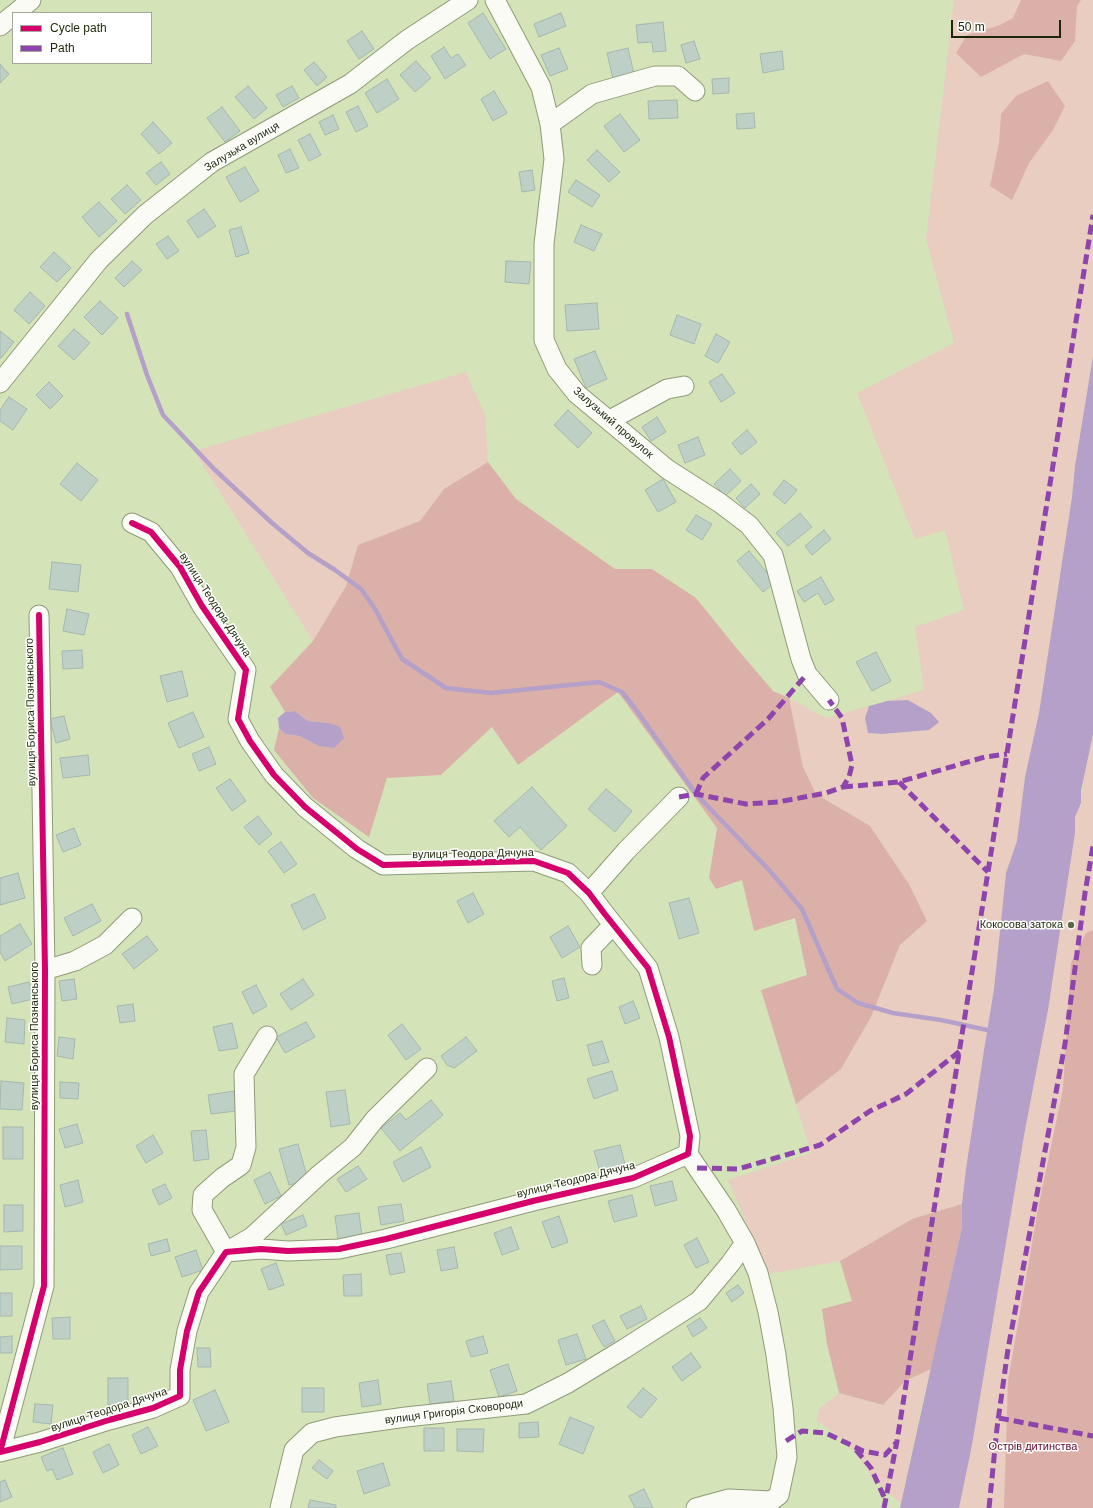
<!DOCTYPE html>
<html>
<head>
<meta charset="utf-8">
<style>
	body { margin:0 }
	#map { position:relative; width:1093px; height:1508px; overflow:hidden; background:#d4e4b8; font-family:Helvetica,sans-serif }
	canvas { display:block }
	.legend { position:absolute; left:12px; top:12px; width:140px; height:52px; box-sizing:border-box; background:#fff; border:1px solid #a4a99c; margin:0; padding:5px 7px; list-style:none; font-size:12px; color:#1c2707 }
	.legend li { display:flex; align-items:center; gap:8px; height:20px }
	.legend b { width:20px; border:1px solid #a4a99c }
	.scale { position:absolute; left:951px; top:20px; width:110px; height:18px; box-sizing:border-box; border:2px solid #1c2707; border-top:0; padding-left:5px; font-size:12px; line-height:14px; white-space:nowrap; color:#1c2707; -webkit-text-stroke:3px #fff; paint-order:stroke }
</style>
</head>
<body>
<div id="map">
<canvas width="1093" height="1508"></canvas>
<ul class="legend">
<li><b style="height:5px;background:#d6006c"></b>Cycle path</li>
<li><b style="height:5px;background:#8e44ad"></b>Path</li>
</ul>
<div class="scale">50 m</div>
</div>
<script>
const context = document.querySelector('canvas').getContext('2d');
context.lineJoin = 'round';
function paint(path, color) { context.fillStyle = color; context.fill(path, 'evenodd'); }
const poly = rows => new Path2D(rows.map(r => 'M' + r).join(''));
function trace(path, color, width, dash) { context.strokeStyle = color; context.lineWidth = width; context.lineCap = dash ? 'butt' : 'round'; context.setLineDash(dash || []); context.stroke(path); }
function write(font, color, halo, rows, align = 'center') {
  context.font = font + ' Helvetica,sans-serif'; context.lineWidth = 3; context.setLineDash([]); context.textBaseline = 'middle'; context.strokeStyle = halo; context.fillStyle = color; for (const [text, x, y, turn = 0] of rows) {
    context.save(); context.translate(x, y); context.rotate((+turn || 0) * Math.PI / 180); context.textAlign = isNaN(turn) ? turn : align; if (halo) context.strokeText(text, 0, 0); context.fillText(text, 0, 0); context.restore();
  }
}
paint(poly([
	[954,0,1093,0,1093,356,1075,466,1072,497,1039,713,1025,777,1017,841,1006,873,994,989,984,1050,962,1204,912,1219,840,1261,768,1274,728,1180,811,1153,796,1104,841,1069,871,1017,900,945,927,921,909,884,870,826,816,794,803,767,789,698,826,718,869,706,865,718,868,733,882,734,929,730,931,713,908,700,887,701,924,690,915,627,964,610,945,530,915,539,857,393,954,343,926,239],
	[466,372,485,415,488,462,444,489,420,521,358,545,346,586,313,641,194,451],
	[1093,734,1093,1508,959,1508,972,1445,1025,1130,1048,1010,1075,833,1075,817,1081,803,1085,770],
	[931,1369,923,1399,901,1504,873,1479,860,1458,836,1434,817,1421,819,1409,839,1393,883,1405,905,1381]
]), '#e8cdc0');
paint(poly([
	[1021,0,1081,0,1077,6,1075,41,1061,61,1024,54,981,77,956,53,967,35,1000,25,1013,18],
	[1048,81,1065,106,1053,130,1029,163,1012,200,990,186,999,143,1001,114,1016,96],
	[488,462,516,499,615,569,652,569,696,598,738,650,773,691,789,698,803,767,816,794,870,826,909,884,927,921,900,945,871,1017,841,1069,796,1104,761,990,807,975,795,918,754,931,742,880,716,889,709,878,717,828,618,692,518,765,492,727,441,775,387,778,369,837,313,798,274,750,279,728,285,734,299,736,319,746,329,723,308,721,295,711,285,712,270,687,313,641,346,586,358,545,420,521,444,489],
	[1093,930,1093,1508,1004,1508,1008,1381,1038,1209,1063,1089,1071,963,1086,933],
	[962,1204,962,1227,931,1369,905,1381,883,1405,839,1393,827,1344,822,1309,852,1301,840,1261,912,1219]
]), '#dbb0a8');
paint(poly([
	[1093,356,1093,734,1081,791,1081,803,1075,817,1075,833,1048,1010,1025,1130,972,1445,959,1508,900,1508,962,1227,962,1204,966,1169,984,1050,994,989,1006,873,1017,841,1025,777,1039,713,1072,497,1075,466],
	[908,700,931,713,939,722,929,730,882,734,868,733,865,718,869,706,887,701],
	[295,711,308,721,329,723,340,727,344,738,334,748,319,746,299,736,285,734,279,728,278,718,285,712]
]), '#b4a0c8');
trace(poly([
	[127,314,147,375,163,415,214,469,272,523,308,553,335,570,361,589,375,609,402,659,446,688,491,693,599,682,622,692,634,707,696,794,770,871,802,909,837,989,858,1003,893,1013,941,1020,987,1030]
]), '#b4a0c8', 4.5);
const building = poly([
	[483,13,506,49,490,59,468,23,483,13],
	[561,13,566,26,539,37,534,24,561,13],
	[663,22,666,51,653,52,652,42,638,43,636,25,663,22],
	[362,31,374,49,359,59,347,41,362,31],
	[694,41,700,59,686,63,681,45,694,41],
	[444,47,451,58,458,54,466,65,445,79,431,56,444,47],
	[559,48,568,69,550,76,541,55,559,48],
	[628,48,634,74,613,79,607,53,628,48],
	[782,51,784,69,763,73,760,54,782,51],
	[416,61,431,78,415,92,400,75,416,61],
	[314,62,327,77,317,86,304,70,314,62],
	[0,64,9,74,0,83,0,64],
	[729,78,729,93,713,94,712,79,729,78],
	[387,79,399,99,377,113,365,93,387,79],
	[248,86,267,108,254,119,235,97,248,86],
	[292,86,299,98,283,107,276,95,292,86],
	[494,91,507,113,493,121,481,99,494,91],
	[677,100,678,118,649,119,648,101,677,100],
	[358,106,368,126,356,132,346,112,358,106],
	[222,107,240,131,225,142,207,118,222,107],
	[754,113,755,128,737,129,736,114,754,113],
	[620,114,640,140,624,152,604,126,620,114],
	[333,115,339,129,325,135,319,122,333,115],
	[153,122,172,143,159,154,141,134,153,122],
	[310,134,321,155,309,161,298,140,310,134],
	[290,149,299,168,286,173,278,155,290,149],
	[597,150,620,172,609,182,587,160,597,150],
	[161,162,170,174,156,185,146,173,161,162],
	[245,167,259,191,240,202,226,177,245,167],
	[532,170,535,190,522,192,519,172,532,170],
	[576,180,600,195,592,207,568,192,576,180],
	[127,185,141,200,125,214,111,199,127,185],
	[99,202,117,221,99,237,82,217,99,202],
	[204,209,216,226,198,238,187,221,204,209],
	[581,225,602,234,594,251,574,242,581,225],
	[241,227,249,253,236,257,229,230,241,227],
	[168,236,179,251,167,259,156,244,168,236],
	[54,252,71,268,57,282,40,267,54,252],
	[132,261,142,270,124,287,115,278,132,261],
	[506,261,531,262,529,284,505,282,506,261],
	[30,292,45,306,29,324,14,310,30,292],
	[100,301,118,318,102,335,84,317,100,301],
	[597,303,599,329,567,331,565,305,597,303],
	[677,315,701,324,694,344,670,335,677,315],
	[74,329,90,343,74,360,58,346,74,329],
	[0,331,14,342,1,358,0,358,0,331],
	[716,334,730,342,718,363,705,356,716,334],
	[595,351,607,379,586,388,574,359,595,351],
	[722,374,735,393,721,402,709,382,722,374],
	[49,382,63,396,50,409,36,395,49,382],
	[9,397,27,409,13,430,0,421,0,410,9,397],
	[568,410,592,433,578,448,554,425,568,410],
	[657,417,666,432,651,441,642,427,657,417],
	[747,430,757,442,741,455,732,443,747,430],
	[698,437,705,455,685,463,678,445,698,437],
	[77,463,98,480,81,501,60,484,77,463],
	[730,469,741,481,725,496,714,484,730,469],
	[663,479,676,502,658,512,645,490,663,479],
	[784,480,797,490,785,504,773,494,784,480],
	[751,484,760,494,745,508,736,498,751,484],
	[800,513,812,527,788,546,776,533,800,513],
	[696,515,712,524,702,540,686,530,696,515],
	[824,530,831,539,812,555,805,546,824,530],
	[749,551,775,582,763,592,737,561,749,551],
	[52,562,81,565,78,592,49,589,52,562],
	[821,577,834,600,825,605,818,593,804,602,797,591,821,577],
	[67,609,89,614,84,635,63,631,67,609],
	[82,650,83,668,63,669,62,651,82,650],
	[876,652,891,681,872,691,856,662,876,652],
	[182,671,188,696,167,702,160,676,182,671],
	[193,712,204,737,179,748,168,723,193,712],
	[64,716,70,739,56,743,50,719,64,716],
	[209,747,216,764,199,771,192,754,209,747],
	[88,755,90,775,63,778,60,758,88,755],
	[230,779,246,801,232,811,216,788,230,779],
	[532,787,567,826,541,850,520,827,509,837,494,821,532,787],
	[606,789,632,811,615,832,588,809,606,789],
	[258,816,272,834,259,845,244,827,258,816],
	[74,828,81,845,63,852,56,835,74,828],
	[281,842,297,864,284,873,268,851,281,842],
	[18,873,25,898,0,905,0,878,18,873],
	[473,893,484,914,468,923,457,901,473,893],
	[314,894,326,918,303,930,291,905,314,894],
	[689,898,699,933,679,939,669,903,689,898],
	[92,904,101,921,73,936,64,918,92,904],
	[20,924,32,944,5,961,0,952,0,936,20,924],
	[568,926,580,947,562,958,550,937,568,926],
	[147,936,158,950,134,969,122,954,147,936],
	[564,978,569,998,557,1001,552,981,564,978],
	[74,979,77,999,62,1001,59,981,74,979],
	[303,979,314,995,291,1010,280,994,303,979],
	[29,982,33,999,12,1004,8,987,29,982],
	[256,985,267,1006,253,1014,242,992,256,985],
	[633,1001,640,1018,625,1024,619,1007,633,1001],
	[133,1004,135,1021,120,1023,117,1006,133,1004],
	[7,1018,25,1020,24,1044,5,1042,7,1018],
	[306,1022,315,1037,285,1053,276,1037,306,1022],
	[232,1023,238,1048,219,1051,213,1027,232,1023],
	[402,1024,421,1049,406,1060,388,1035,402,1024],
	[59,1037,75,1039,73,1059,57,1056,59,1037],
	[466,1037,477,1051,454,1068,447,1065,441,1056,466,1037],
	[602,1041,609,1062,593,1066,587,1045,602,1041],
	[612,1071,618,1090,594,1099,587,1079,612,1071],
	[1,1081,24,1083,22,1110,0,1109,1,1081],
	[60,1082,79,1083,78,1099,60,1098,60,1082],
	[345,1090,350,1124,331,1127,326,1092,345,1090],
	[234,1091,236,1111,211,1114,208,1095,234,1091],
	[431,1100,443,1115,400,1151,381,1128,400,1113,406,1120,431,1100],
	[77,1124,83,1143,65,1148,59,1129,77,1124],
	[3,1127,23,1127,23,1159,3,1159,3,1127],
	[206,1130,209,1159,194,1161,191,1131,206,1130],
	[153,1135,163,1153,146,1163,136,1146,153,1135],
	[298,1144,308,1180,289,1185,279,1149,298,1144],
	[620,1145,626,1168,601,1175,594,1151,620,1145],
	[421,1147,431,1167,403,1182,393,1162,421,1147],
	[358,1166,367,1179,346,1192,337,1179,358,1166],
	[270,1172,281,1196,265,1204,254,1180,270,1172],
	[78,1180,83,1202,65,1207,60,1185,78,1180],
	[672,1181,677,1200,655,1206,650,1186,672,1181],
	[165,1184,172,1198,159,1205,152,1190,165,1184],
	[632,1195,637,1216,614,1222,608,1201,632,1195],
	[401,1204,404,1221,381,1225,378,1207,401,1204],
	[4,1205,23,1205,23,1231,4,1232,4,1205],
	[359,1213,362,1236,338,1239,335,1216,359,1213],
	[303,1215,307,1226,286,1235,281,1224,303,1215],
	[559,1216,568,1242,552,1248,542,1222,559,1216],
	[511,1227,519,1249,502,1255,494,1233,511,1227],
	[697,1238,709,1262,696,1268,684,1245,697,1238],
	[167,1239,170,1251,151,1256,148,1244,167,1239],
	[0,1246,22,1246,22,1269,0,1270,0,1246],
	[454,1247,458,1268,441,1271,437,1250,454,1247],
	[196,1250,203,1270,182,1277,175,1257,196,1250],
	[401,1253,405,1272,390,1275,386,1255,401,1253],
	[276,1263,284,1285,269,1290,261,1269,276,1263],
	[361,1274,362,1296,344,1296,343,1275,361,1274],
	[738,1285,744,1293,732,1302,726,1293,738,1285],
	[0,1293,12,1293,12,1316,0,1316,0,1293],
	[641,1306,647,1319,627,1329,620,1316,641,1306],
	[70,1317,70,1339,53,1339,52,1318,70,1317],
	[700,1318,707,1328,693,1337,687,1326,700,1318],
	[604,1320,615,1341,604,1347,592,1326,604,1320],
	[577,1334,586,1359,566,1365,558,1340,577,1334],
	[12,1336,12,1353,0,1353,0,1337,12,1336],
	[483,1336,488,1353,471,1357,466,1341,483,1336],
	[197,1348,210,1348,211,1367,198,1367,197,1348],
	[691,1353,701,1367,682,1381,672,1367,691,1353],
	[508,1364,517,1391,499,1397,490,1370,508,1364],
	[108,1378,128,1378,128,1406,108,1405,108,1378],
	[378,1380,381,1404,362,1407,359,1383,378,1380],
	[451,1381,454,1401,430,1404,427,1384,451,1381],
	[302,1388,324,1388,324,1412,302,1412,302,1388],
	[643,1388,657,1399,641,1418,627,1407,643,1388],
	[215,1390,229,1422,206,1431,193,1400,215,1390],
	[35,1404,53,1405,51,1424,33,1422,35,1404],
	[570,1417,594,1427,583,1454,559,1444,570,1417],
	[538,1422,539,1437,519,1438,519,1423,538,1422],
	[148,1427,158,1446,141,1454,132,1435,148,1427],
	[424,1428,444,1428,444,1451,424,1451,424,1428],
	[457,1429,484,1429,483,1452,457,1451,457,1429],
	[109,1444,119,1465,103,1473,93,1452,109,1444],
	[63,1448,73,1474,57,1480,52,1469,47,1471,41,1457,63,1448],
	[319,1460,333,1471,327,1479,312,1468,319,1460],
	[383,1463,390,1485,364,1494,357,1471,383,1463],
	[5,1480,12,1497,0,1502,0,1482,5,1480],
	[644,1489,653,1508,635,1508,629,1496,644,1489],
	[310,1500,336,1505,336,1508,308,1508,310,1500]
]);
paint(building, '#bed0c6');
trace(building, '#a4b7af', 1);
const minor = poly([
	[495,0,541,87,550,124,554,159,544,244,544,340,557,369,577,394,667,469,720,503,749,525,773,555,801,659,807,674,829,700],
	[16,13,31,0],
	[0,26,13,15],
	[550,124,592,94,655,76,678,76,695,91],
	[0,383,99,260,145,215,212,162,350,84,407,40,468,0],
	[610,420,667,389,684,386],
	[589,893,626,851,679,797],
	[592,965,591,948,613,925],
	[45,970,75,961,105,945,132,918],
	[267,1036,244,1074,246,1147,241,1165,222,1178,203,1195,202,1210,226,1252,252,1237,319,1175,353,1147,375,1119,427,1068],
	[688,1154,726,1210,745,1243,758,1273,768,1312,776,1355,783,1408,787,1457,779,1495,771,1501,729,1499,696,1508],
	[0,1452,40,1442,109,1420,153,1408,180,1396,180,1370,187,1331,199,1292,226,1252,261,1249,288,1251,339,1249,386,1239,533,1201,633,1178,688,1154,689,1147,690,1136,669,1037,648,968,604,913,589,893,568,873,534,861,383,865,357,849,305,807,274,775,250,741,238,719,246,670,202,606,180,567,151,532,132,523],
	[0,1452,44,1286,45,970,39,615],
	[280,1508,294,1450,312,1433,335,1427,406,1417,526,1404,568,1383,624,1349,699,1301,730,1264,745,1243]
]);
trace(minor, '#8f9b79', 21);
trace(minor, '#f9fbf4', 19);
trace(poly([
	[899,782,988,872],
	[843,787,899,782,985,757,1007,754],
	[696,794,703,778,768,719,807,674],
	[679,797,696,794,746,804,778,802,826,793,843,787,849,777,852,765,842,718,829,700],
	[697,1168,738,1169,820,1145,870,1111,906,1094,960,1051],
	[999,1418,1093,1436],
	[786,1441,802,1431,826,1433,863,1451,885,1455,896,1443],
	[856,1450,871,1468,885,1499],
	[884,1508,897,1441,1093,215],
	[989,1508,997,1428,1008,1349,1065,1044,1085,893,1093,846]
]), '#8e44ad', 5, [10, 5]);
trace(poly([
	[0,1452,40,1442,109,1420,153,1408,180,1396,180,1370,187,1331,199,1292,226,1252,261,1249,288,1251,339,1249,386,1239,533,1201,633,1178,688,1154,689,1147,690,1136,669,1037,648,968,604,913,589,893,568,873,534,861,383,865,357,849,305,807,274,775,250,741,238,719,246,670,202,606,180,567,151,532,132,523],
	[0,1452,44,1286,45,970,39,615]
]), '#d6006c', 6);
for (const [x, y, r, color] of [
	[1071,925,4,"#5c6945"]
]) { const dot = new Path2D(); dot.arc(x, y, r, 0, 2 * Math.PI); context.fillStyle = color; context.fill(dot); trace(dot, '#fff', 1.5); }
write('11px', '#1c2707', '#fff', [
	["Залузька вулиця",242,147,-31],
	["Залузький провулок",613,423,41],
	["вулиця Теодора Дячуна",215,605,57],
	["вулиця Бориса Познанського",31,712,-91],
	["вулиця Теодора Дячуна",473,854,-1],
	["вулиця Бориса Познанського",35,1036,-90],
	["вулиця Теодора Дячуна",576,1180,-14],
	["вулиця Теодора Дячуна",109,1410,-18],
	["вулиця Григорія Сковороди",454,1412,-7]
]);
write('11px', '#1c2707', '#fff', [
	["Кокосова затока",1063,925]
], 'right');
write('11px', '#5f0b2a', '#fff', [
	["Острів дитинства",1033,1447]
]);
</script>
</body>
</html>
